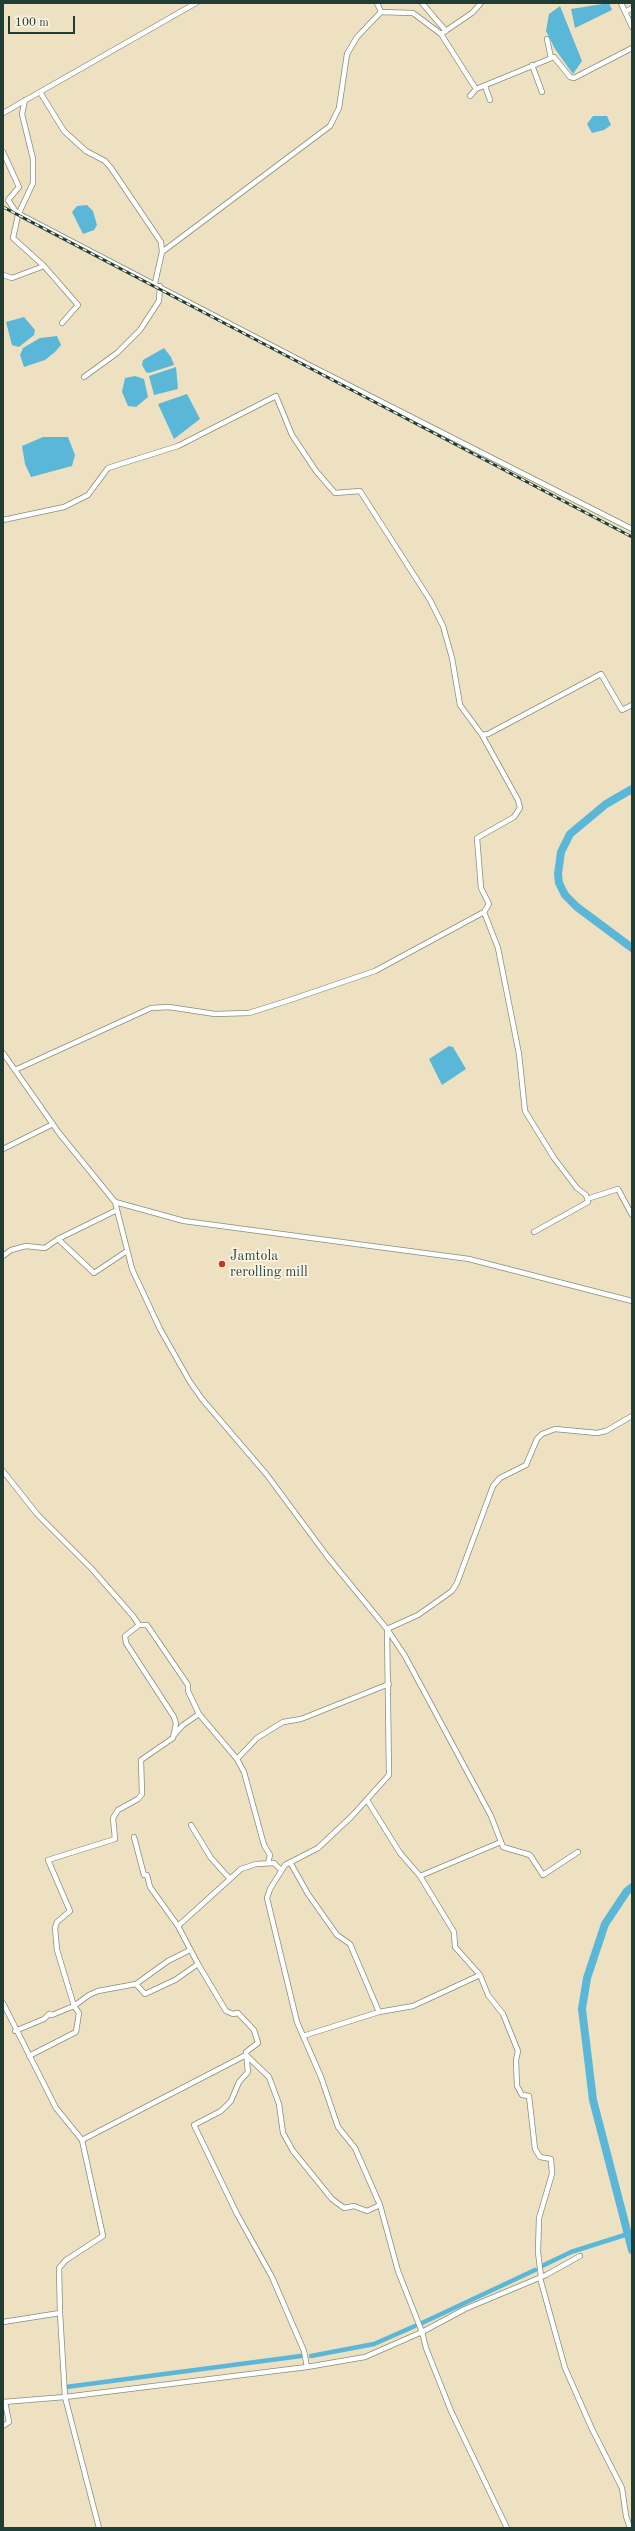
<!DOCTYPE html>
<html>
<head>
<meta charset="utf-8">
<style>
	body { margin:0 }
	#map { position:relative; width:635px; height:2531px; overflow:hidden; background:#eee1c1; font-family:"Old Standard TT",serif }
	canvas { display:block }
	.frame { position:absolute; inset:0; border:4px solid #1f3d34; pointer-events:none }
	.scale { position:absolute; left:8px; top:16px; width:67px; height:18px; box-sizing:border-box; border:2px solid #1f3d34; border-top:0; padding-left:5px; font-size:12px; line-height:14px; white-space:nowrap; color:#1f3d34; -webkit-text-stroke:3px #fcf5e5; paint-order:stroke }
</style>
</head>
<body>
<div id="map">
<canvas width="635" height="2531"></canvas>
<div class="frame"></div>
<div class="scale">100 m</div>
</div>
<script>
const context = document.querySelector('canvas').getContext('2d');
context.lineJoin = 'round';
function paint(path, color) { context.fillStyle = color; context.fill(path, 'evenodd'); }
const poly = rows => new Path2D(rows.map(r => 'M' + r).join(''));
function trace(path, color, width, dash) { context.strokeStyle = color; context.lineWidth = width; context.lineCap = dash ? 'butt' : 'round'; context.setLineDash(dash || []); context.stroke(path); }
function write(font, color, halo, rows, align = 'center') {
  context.font = font + ' "Old Standard TT",serif'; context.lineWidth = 3.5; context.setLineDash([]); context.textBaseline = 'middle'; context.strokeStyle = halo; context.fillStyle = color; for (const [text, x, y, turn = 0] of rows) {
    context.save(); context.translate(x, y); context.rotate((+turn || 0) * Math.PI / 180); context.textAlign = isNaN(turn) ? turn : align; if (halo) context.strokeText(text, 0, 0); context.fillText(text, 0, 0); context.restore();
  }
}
paint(poly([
	[609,3,612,10,575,28,571,9],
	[560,6,582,61,573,74,555,49,546,31,549,14],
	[593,116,607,116,611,125,604,130,592,133,587,124],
	[87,205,93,211,97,225,94,230,83,234,72,212,77,206],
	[24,317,35,330,34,335,19,347,12,345,6,322],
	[57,336,61,345,55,352,45,360,24,367,20,355,23,348,40,338],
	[164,348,171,357,174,365,149,373,146,372,142,365,143,360],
	[176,367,178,389,154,395,149,376],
	[135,376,144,379,148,397,136,407,128,406,122,392,125,378],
	[187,394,200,419,174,439,158,404],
	[43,437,68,437,75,455,72,466,31,477,25,464,22,446],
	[449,1046,453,1047,466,1069,442,1085,429,1059]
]), '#5ab7d8');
trace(poly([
	[542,2266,571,2252,628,2234],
	[422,2323,535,2270],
	[311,2356,374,2344,415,2326],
	[66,2387,301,2356]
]), '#5ab7d8', 4.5);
trace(poly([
	[632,789,606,804,570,834,561,852,558,874,559,883,565,895,577,907,632,948],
	[632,1887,627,1891,605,1924,587,1978,582,2009,593,2100,632,2250]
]), '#5ab7d8', 8);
const minor = poly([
	[377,3,381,12,413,13,441,34,476,89,554,57,570,77,574,78,632,48],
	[422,3,446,31],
	[621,3,632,27],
	[625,12,632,8],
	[441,34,472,13,481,3],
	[547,39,551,58],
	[532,65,542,92],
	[485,86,490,100],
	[40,92,64,131,86,151,105,161,111,168,161,242,162,252],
	[470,96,476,89],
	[25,100,22,114,33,159,33,183,18,215,13,238,44,266,78,305,62,323],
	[3,113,196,3],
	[3,152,19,187,8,200,18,215],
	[19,214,307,364,632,529],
	[3,275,12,278,44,266],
	[155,283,162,252,330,126,339,108,347,54,357,37,381,12],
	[84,377,117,353,140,330,159,301,160,286],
	[3,520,64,507,88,495,108,468,178,446,276,396,292,435,316,471,335,493,360,491,430,600,443,626,452,658,460,705,482,735,488,734,601,674,622,710,632,705],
	[484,912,498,948,519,1054,525,1111,554,1158,577,1188,586,1195,588,1202,534,1232],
	[3,1053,59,1133,115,1202,184,1221,469,1259,632,1301],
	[15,1070,151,1008,169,1007,215,1014,249,1013,287,1001,375,971,484,912,489,904,481,888,477,838,514,817,520,808,518,800,482,735],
	[3,1149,53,1124],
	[587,1199,618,1189,632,1215],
	[115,1202,132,1269,160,1329,190,1382,202,1399,267,1475,327,1556,387,1629,389,1775,352,1816,318,1848,285,1865,270,1889,267,1898,297,2022,321,2077,338,2127,355,2148,380,2205,398,2271,422,2332,426,2348,451,2411,507,2528],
	[58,1239,117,1210],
	[3,1256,11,1250,26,1246,45,1248,58,1239,94,1273,127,1251],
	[3,1471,37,1514,91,1568,133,1616,139,1625,125,1636,126,1643,174,1717,176,1724,173,1738,141,1760,142,1794,138,1799,118,1810,113,1818,115,1839,48,1860,70,1911,57,1922,55,1928,57,1950,74,2006,52,2015,49,2014,44,2019,15,2031],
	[139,1625,147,1625,188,1685,188,1691,199,1714,237,1759,244,1772,264,1845,270,1855,268,1863],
	[175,1734,183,1725,199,1714],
	[237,1759,257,1738,283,1722,301,1719,389,1684],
	[367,1800,400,1853,420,1876,454,1932,455,1947,480,1975,488,1995,503,2014,518,2051,516,2060,517,2086,522,2095,529,2096,535,2149,540,2157,551,2159,552,2174,539,2218,538,2252,541,2277],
	[191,1825,211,1858,230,1879],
	[134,1837,144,1875,147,1875,150,1887,178,1926],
	[578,1852,543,1875,530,1855,503,1847,491,1816,405,1656,387,1629,418,1615,452,1591,457,1583,493,1486,500,1478,526,1465,537,1439,542,1434,555,1429,597,1433,606,1431,632,1416],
	[290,1862,308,1894,337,1935,350,1944,379,2012,303,2036],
	[420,1876,501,1842],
	[198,1964,178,1926,241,1869,256,1864,274,1863,281,1870],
	[136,1984,168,1961,190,1950],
	[3,2003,56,2108,82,2140,103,2236,66,2260,59,2268,60,2313],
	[379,2012,413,2006,480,1975],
	[29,2056,76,2032,79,2013,74,2006,89,1995,98,1991,136,1984,145,1994,175,1980,198,1964,226,2011,233,2014,238,2013,254,2030,258,2043,246,2052,248,2072,239,2082,231,2101,221,2111,194,2125,237,2214,272,2277,304,2351,307,2367],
	[82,2140,246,2055,269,2077,279,2104,283,2133,293,2151,332,2199,344,2208,354,2206,367,2211,380,2205],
	[540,2278,565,2368,592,2429,622,2488,626,2516,630,2528],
	[3,2322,60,2313,65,2397,99,2528],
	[3,2402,65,2397,307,2367,365,2357,422,2332,465,2309,546,2275,580,2256],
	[3,2426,9,2422,5,2402]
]);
trace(minor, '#868f7a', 6);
trace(minor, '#fff', 4.5);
const rail = poly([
	[3,207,632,537]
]);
trace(rail, '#1f3d34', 3);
trace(rail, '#fcf5e5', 1.5, [4.5]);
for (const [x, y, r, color] of [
	[222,1264,4,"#c8321e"]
]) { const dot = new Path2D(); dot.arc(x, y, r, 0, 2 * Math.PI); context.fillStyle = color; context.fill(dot); trace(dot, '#fcf5e5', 1.5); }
write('14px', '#1f3d34', '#fcf5e5', [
	["Jamtola",230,1256],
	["rerolling mill",230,1272]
], 'left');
</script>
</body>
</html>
